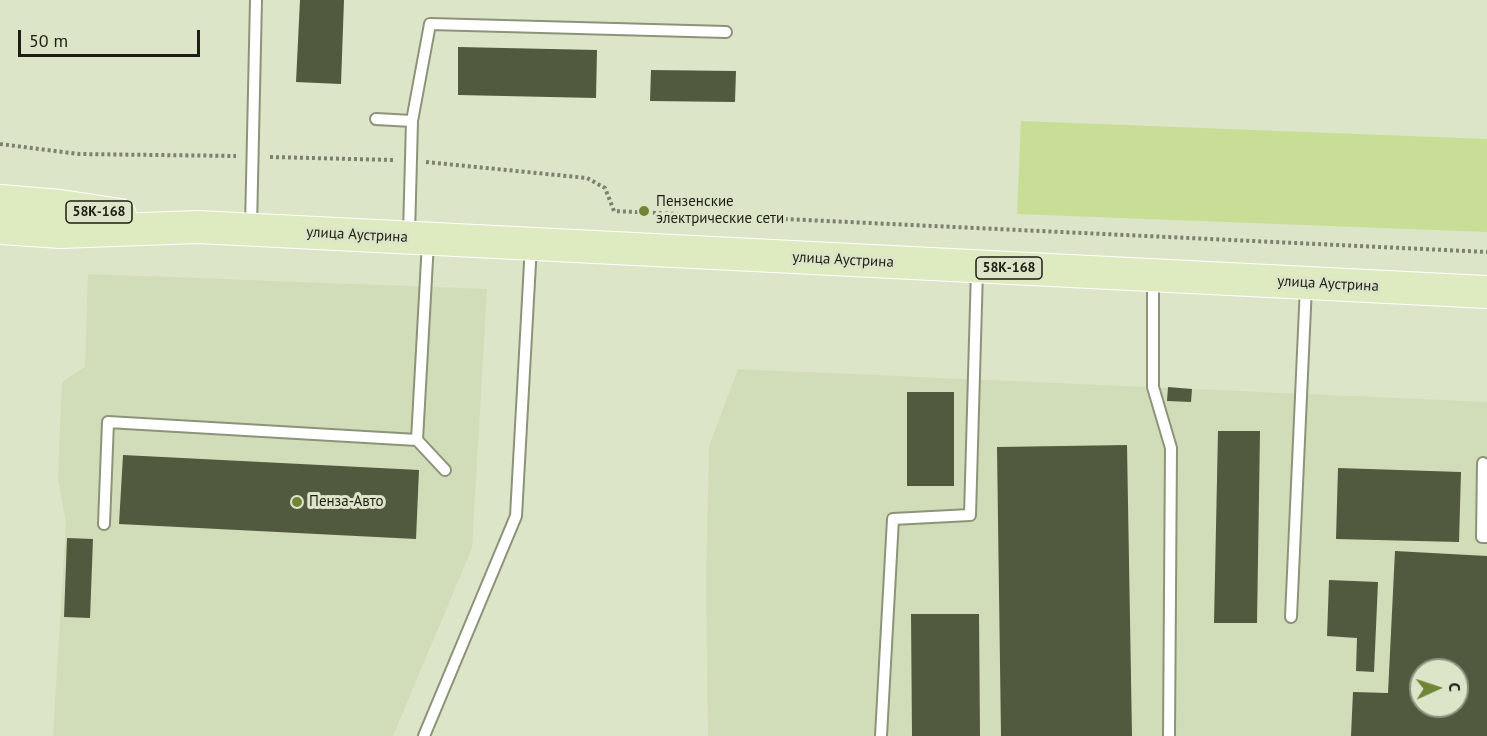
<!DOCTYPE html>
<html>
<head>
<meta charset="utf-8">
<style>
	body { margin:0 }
	#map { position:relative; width:1487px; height:736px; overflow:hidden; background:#dce5c8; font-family:"PT Sans",sans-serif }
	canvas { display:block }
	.north { position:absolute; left:1409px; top:658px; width:60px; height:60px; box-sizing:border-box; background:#dce5c8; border:2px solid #8f9680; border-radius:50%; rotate:87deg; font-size:16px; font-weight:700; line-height:24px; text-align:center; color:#1c1f15 }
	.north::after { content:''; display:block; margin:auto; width:21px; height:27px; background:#708536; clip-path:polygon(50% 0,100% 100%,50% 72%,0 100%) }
	.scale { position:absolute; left:18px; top:30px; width:182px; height:27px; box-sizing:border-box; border:3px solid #1c1f15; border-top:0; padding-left:8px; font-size:18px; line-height:21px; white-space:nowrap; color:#1c1f15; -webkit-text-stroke:4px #dce5c8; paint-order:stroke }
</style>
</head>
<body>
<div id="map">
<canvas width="1487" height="736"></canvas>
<div class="north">С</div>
<div class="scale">50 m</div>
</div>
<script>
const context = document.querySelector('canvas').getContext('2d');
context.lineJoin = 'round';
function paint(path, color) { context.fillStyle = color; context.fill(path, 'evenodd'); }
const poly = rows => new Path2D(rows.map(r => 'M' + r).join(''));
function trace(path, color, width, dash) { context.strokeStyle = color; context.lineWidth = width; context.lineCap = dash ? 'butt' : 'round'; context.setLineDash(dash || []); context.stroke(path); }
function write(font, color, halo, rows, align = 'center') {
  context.font = font + ' "PT Sans",sans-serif'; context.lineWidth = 6; context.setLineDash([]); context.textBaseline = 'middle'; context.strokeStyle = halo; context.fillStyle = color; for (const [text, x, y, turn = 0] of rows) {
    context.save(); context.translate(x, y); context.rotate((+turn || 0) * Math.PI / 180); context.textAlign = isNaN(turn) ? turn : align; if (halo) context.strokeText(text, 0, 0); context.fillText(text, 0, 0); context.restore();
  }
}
paint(poly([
	[88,274,487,289,472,548,393,736,53,736,66,523,58,479,62,382,85,367],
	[738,369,1487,402,1487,736,708,736,706,582,709,446],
	[1421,670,1457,670,1457,706,1421,706]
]), '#d1ddb8');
paint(poly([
	[1021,121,1487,139,1487,232,1017,214]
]), '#c8de96');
paint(poly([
	[300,0,344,0,341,84,296,82],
	[458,47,597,50,596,98,458,95],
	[651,70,736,71,735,102,650,101],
	[1168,387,1192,389,1191,402,1167,401],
	[907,392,954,392,954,486,907,486],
	[1218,431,1260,431,1257,623,1214,623],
	[1127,445,1132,736,1001,736,997,447],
	[123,455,419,470,416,539,119,524],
	[1338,468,1461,472,1459,542,1336,539],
	[67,538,93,539,90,618,64,617],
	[1395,551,1487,556,1487,736,1351,736,1353,692,1388,693],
	[1421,670,1457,670,1457,706,1421,706],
	[1329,580,1378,582,1374,672,1356,671,1357,638,1327,636],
	[911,614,979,614,980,736,912,736]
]), '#51593f');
const service = poly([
	[376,119,412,121,409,234],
	[412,121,430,24,726,32],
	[251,227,256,0],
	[1153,279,1153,387,1171,448,1169,736],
	[417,440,445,470],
	[1483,463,1482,537,1487,537],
	[104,524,108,422,417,440,428,242],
	[1291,617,1306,286],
	[424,736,516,516,531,245],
	[881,736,893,519,970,515,977,270]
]);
const primary = poly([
	[0,201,61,206,120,215],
	[0,228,60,232,198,227,1487,292]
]);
trace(service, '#8b9479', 14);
trace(primary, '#fff', 34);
trace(poly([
	[0,144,79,154,236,156],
	[270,157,394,160],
	[426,162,587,178,605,188,614,211,1487,252]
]), '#7c826e', 4, [3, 3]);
trace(service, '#fff', 10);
trace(primary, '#deebc1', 32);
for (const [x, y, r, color] of [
	[644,211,6,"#708536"],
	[297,502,6,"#708536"]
]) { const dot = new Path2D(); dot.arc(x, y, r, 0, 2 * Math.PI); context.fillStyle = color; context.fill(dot); trace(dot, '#dce5c8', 2); }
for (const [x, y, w] of [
	[99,212,66],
	[1009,268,66]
]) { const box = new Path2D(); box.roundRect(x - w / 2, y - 11, w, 22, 4.5); context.fillStyle = '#dce5c8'; context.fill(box); trace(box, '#1c1f15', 1.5); }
write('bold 14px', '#1c1f15', null, [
	["58К-168",99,212],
	["58К-168",1009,268]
]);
write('15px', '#1c1f15', '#dce5c8', [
	["Пензенские",656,202],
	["электрические сети",656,219],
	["Пенза-Авто",309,502]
], 'left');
write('15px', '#1c1f15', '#dce5c8', [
	["улица Аустрина",357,235,3],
	["улица Аустрина",843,260,3],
	["улица Аустрина",1328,284,3]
]);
</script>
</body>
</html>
